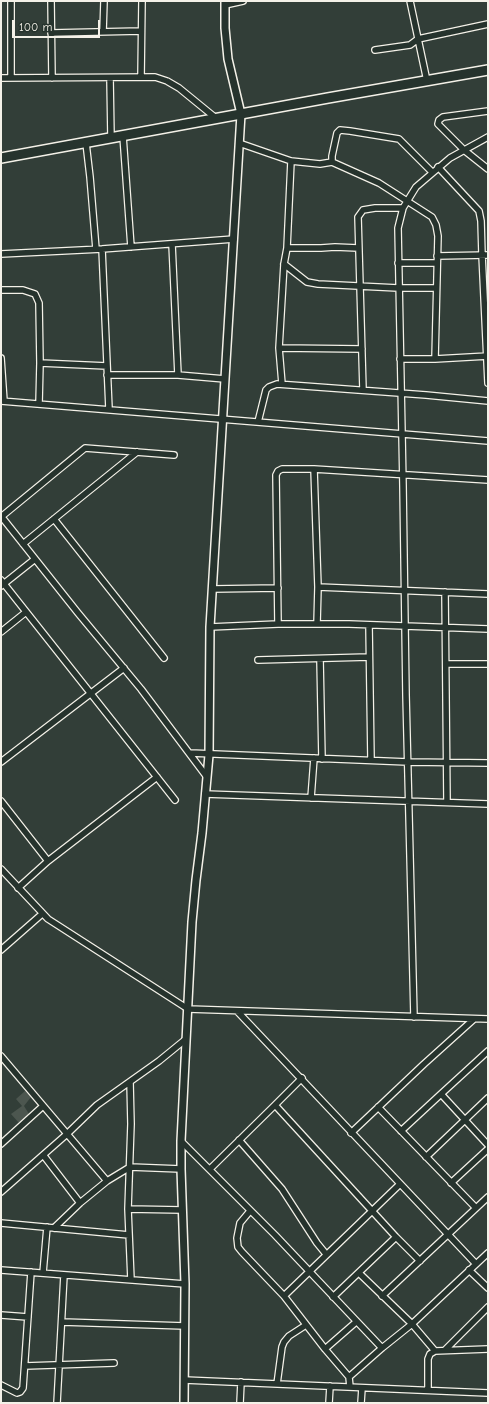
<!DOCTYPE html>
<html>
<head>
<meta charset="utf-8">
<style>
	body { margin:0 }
	#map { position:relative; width:489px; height:1404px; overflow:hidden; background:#323e38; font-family:"Comic Neue",sans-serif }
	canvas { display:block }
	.frame { position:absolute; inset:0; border:2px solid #f4f1e8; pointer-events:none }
	.scale { position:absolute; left:12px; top:20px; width:88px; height:18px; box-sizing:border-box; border:2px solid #f4f1e8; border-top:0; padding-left:5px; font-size:12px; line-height:14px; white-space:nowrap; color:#f4f1e8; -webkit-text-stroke:3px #26332d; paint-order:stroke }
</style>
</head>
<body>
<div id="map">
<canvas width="489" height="1404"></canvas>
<div class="frame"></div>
<div class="scale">100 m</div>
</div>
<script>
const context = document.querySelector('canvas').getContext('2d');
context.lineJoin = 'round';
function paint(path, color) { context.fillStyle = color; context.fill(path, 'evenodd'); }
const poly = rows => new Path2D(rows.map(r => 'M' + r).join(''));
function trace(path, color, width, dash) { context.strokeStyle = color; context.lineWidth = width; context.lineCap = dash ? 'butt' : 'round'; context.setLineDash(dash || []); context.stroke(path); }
paint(poly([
	[25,1091,31,1097,24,1106,29,1114,19,1123,11,1114,22,1106,16,1099]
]), '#4c564f');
const minor = poly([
	[51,1,52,78],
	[410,1,427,81],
	[225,5,243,1],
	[103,32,104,1],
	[51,33,141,31],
	[375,50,410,45,418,39,488,24],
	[141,77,142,1],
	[1,78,155,77,167,81,179,88,217,119],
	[11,78,11,1],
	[110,78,111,138],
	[488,111,443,117,439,120,438,124,464,150,488,169],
	[123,136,131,247],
	[86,143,90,177,96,249],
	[239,143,291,161,320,164,332,162,379,183,432,217,436,225,438,236,435,359],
	[332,162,332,156,337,133,340,130,350,131,399,139,432,172],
	[438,167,479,211,481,221,482,255,488,383],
	[172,244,178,375],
	[287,248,291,161],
	[102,249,109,409],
	[1,254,102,249,234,239],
	[437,256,488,255],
	[398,263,437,263],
	[284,264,307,282,318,284,398,288,436,288],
	[1,290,23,290,35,294,39,303,40,363,39,404],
	[279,348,362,349],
	[1,358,4,401],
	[400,359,435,359,488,356],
	[40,363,107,366],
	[107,375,178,375,225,379],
	[282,384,279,348,284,264,287,248,321,248,335,247,358,248],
	[363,390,358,217,363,210,375,208,403,208],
	[1,401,488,441],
	[258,422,266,390,269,387,277,384,426,395,488,401],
	[314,469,318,587,317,624],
	[1,516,78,613,141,689,207,777],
	[1,517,85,448,174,455],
	[54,519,164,658],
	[23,544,137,452],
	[1,580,175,800],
	[1,586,35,559],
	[318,587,488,594],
	[212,589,278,588],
	[445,592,447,802],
	[278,624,276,475,278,471,282,469,314,469,488,480],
	[369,625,371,760],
	[210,627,278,624,349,624,488,629],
	[1,632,26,612],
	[320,659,322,759],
	[258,660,369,657],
	[447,664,488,664],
	[190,753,408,762,488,763],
	[1,762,124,668],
	[205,794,488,804],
	[311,798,314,758],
	[1,801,48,861],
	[1,869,48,919,188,1009,488,1019],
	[18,888,48,861,157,777],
	[1,950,42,914],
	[237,1011,476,1264],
	[414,1017,406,695,403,486,398,228,403,208,416,187,450,158,488,137],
	[1,1056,107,1181],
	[302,1078,275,1105,396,1237,420,1261],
	[130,1082,131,1124,128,1209,131,1280],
	[441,1094,488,1051],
	[378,1107,476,1208],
	[401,1131,441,1094,488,1145],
	[351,1133,424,1064,474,1019],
	[239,1140,282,1189,317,1243,326,1254],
	[181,1141,275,1235,382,1348],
	[1,1144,43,1106],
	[44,1156,80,1203],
	[426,1157,488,1098],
	[210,1169,275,1105],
	[451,1183,488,1149],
	[1,1192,67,1134,97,1105,159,1061,186,1039],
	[128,1209,182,1210],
	[250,1211,240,1223,237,1238,238,1247,242,1252,284,1296,325,1349,349,1377],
	[1,1223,129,1235],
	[54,1228,80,1203,107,1181,130,1167,181,1169],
	[1,1270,185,1284],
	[469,1270,488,1288],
	[43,1273,47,1227],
	[359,1273,412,1324,435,1351],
	[284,1296,400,1184],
	[382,1296,488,1197],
	[333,1297,396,1237],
	[1,1315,28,1317],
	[62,1322,185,1326],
	[325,1349,356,1322],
	[445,1350,488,1307],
	[25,1366,114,1363],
	[184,1380,488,1393],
	[277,1384,282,1347,284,1342,289,1336,306,1325],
	[1,1385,17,1393,20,1392,23,1388,31,1272],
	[350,1387,349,1377,382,1348,412,1324,488,1253],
	[428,1390,428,1359,430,1354,435,1351,488,1349],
	[57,1403,64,1275],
	[240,1403,241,1382],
	[329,1403,330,1386],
	[361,1403,362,1388]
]);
const tertiary = poly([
	[184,1403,185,1284,181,1169,181,1141,192,922,196,880,202,833,209,755,210,627,241,114,228,59,225,28,225,1]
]);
const primary = poly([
	[1,158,328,98,488,70]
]);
trace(minor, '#f4f1e8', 8);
trace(tertiary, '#f4f1e8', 10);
trace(primary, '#f4f1e8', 12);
trace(minor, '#26332d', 5.5);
trace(tertiary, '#26332d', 7);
trace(primary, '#26332d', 9);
</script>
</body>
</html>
